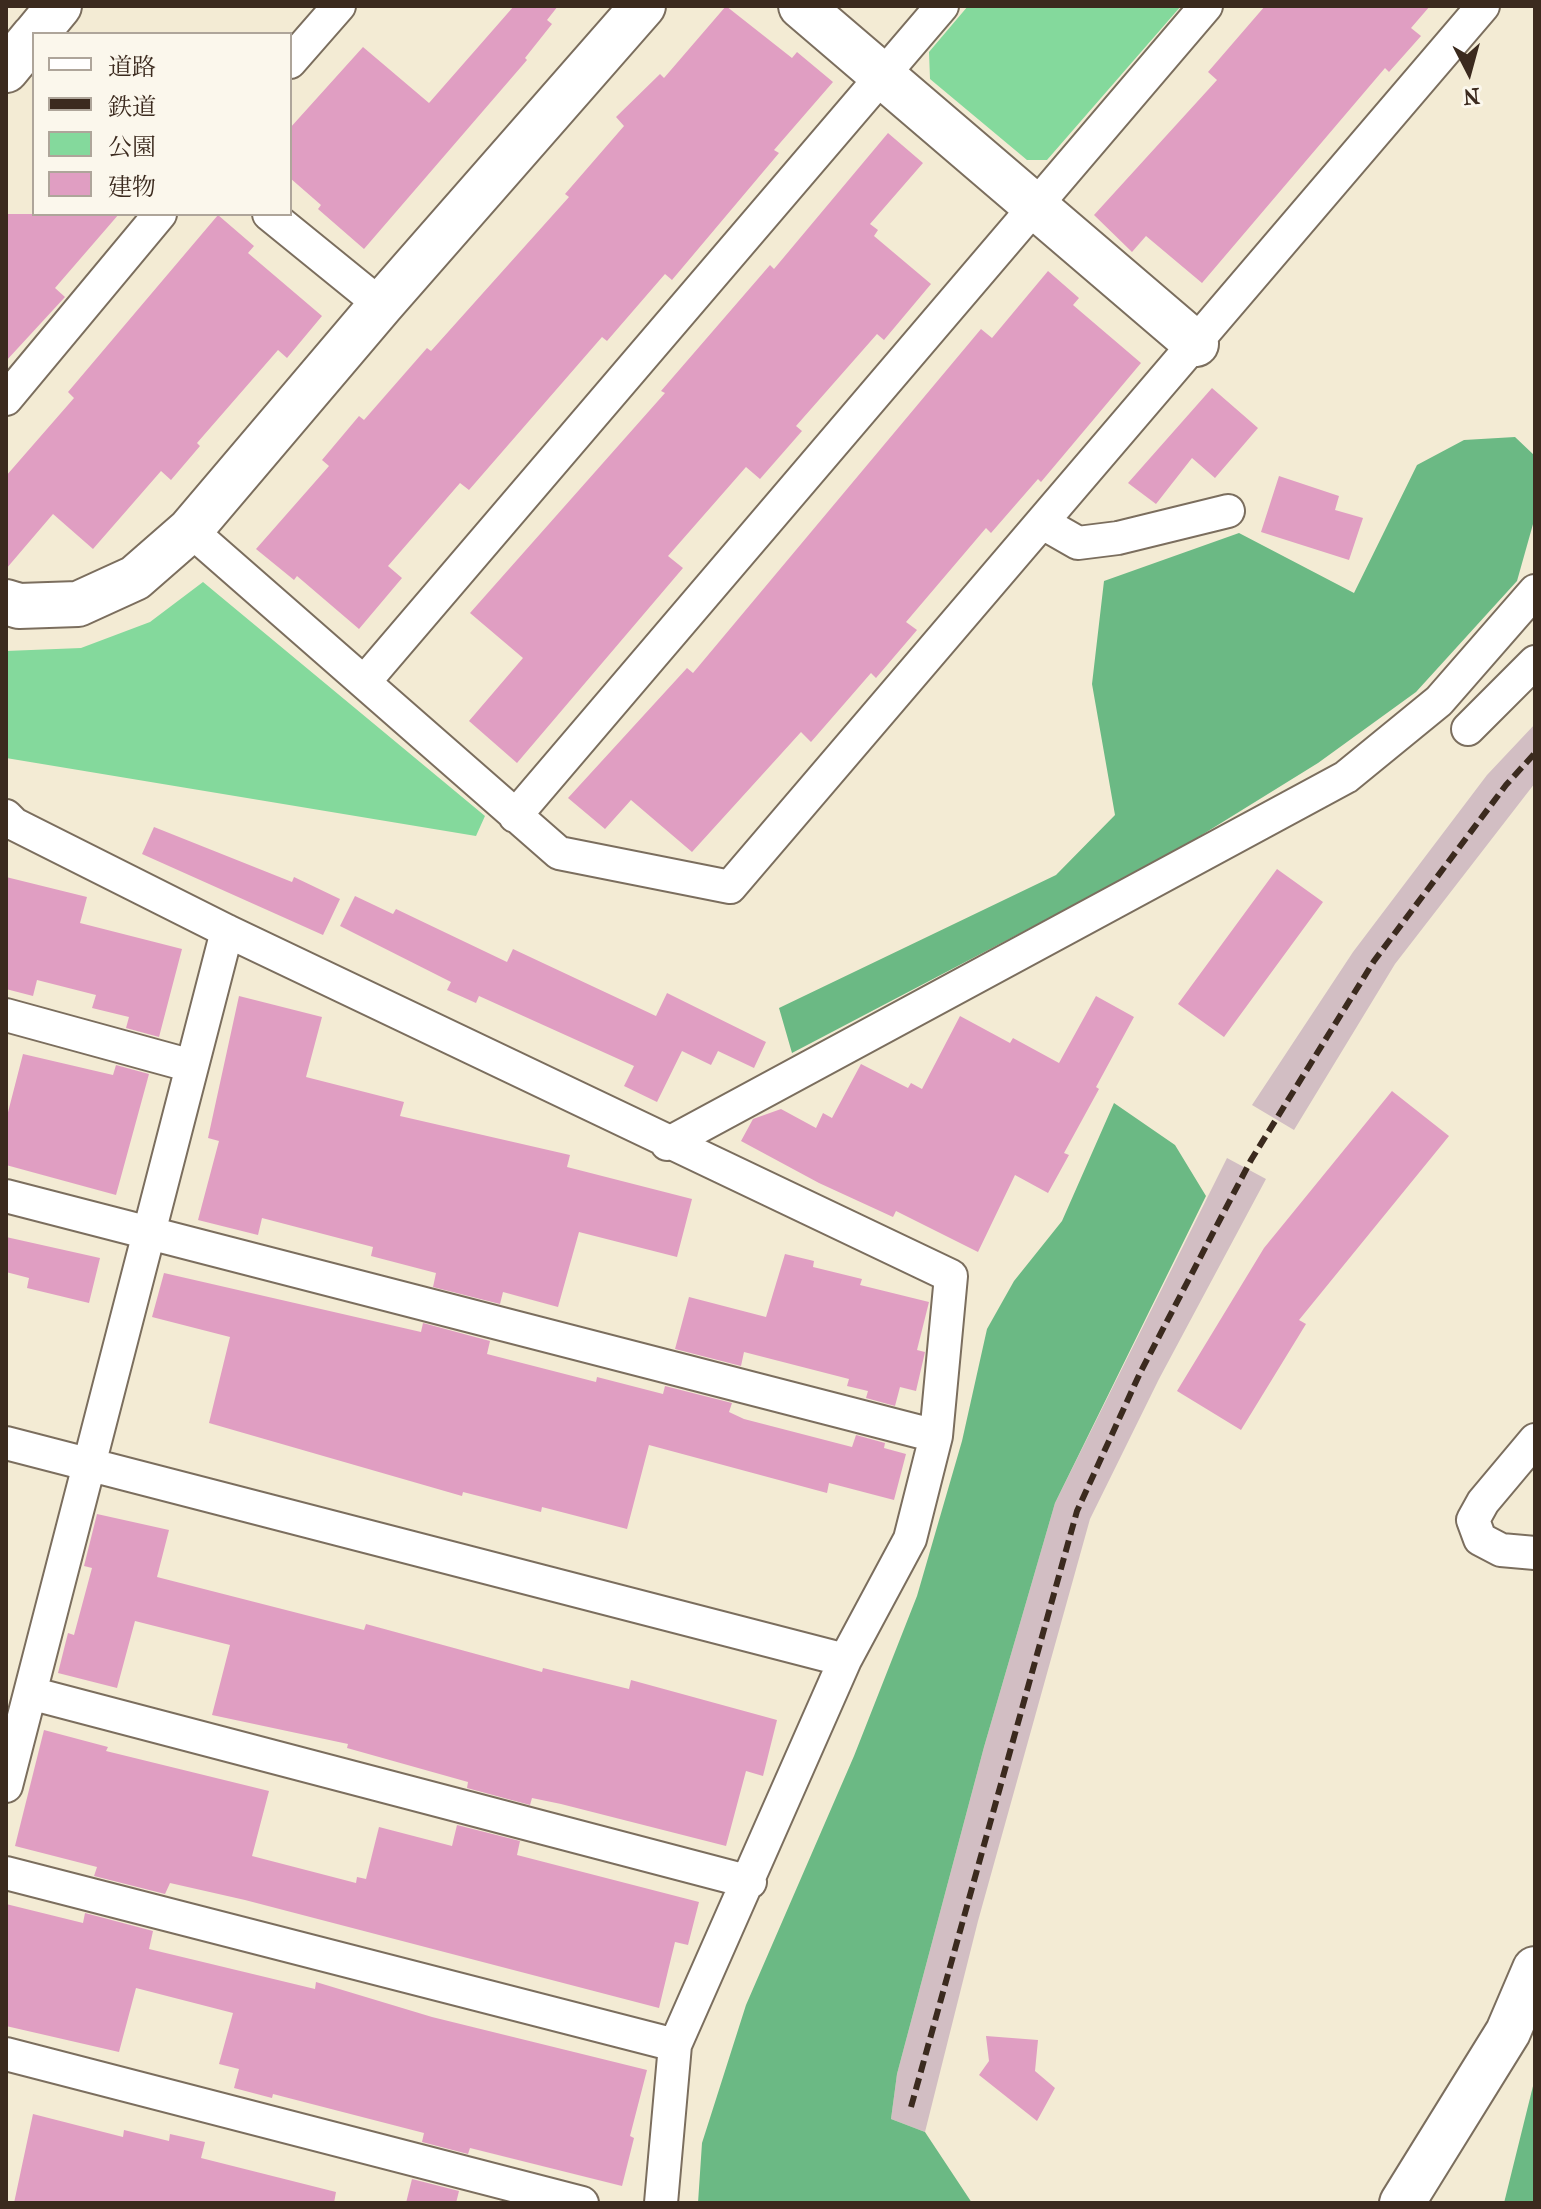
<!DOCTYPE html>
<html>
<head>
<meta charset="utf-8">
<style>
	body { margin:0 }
	#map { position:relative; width:1541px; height:2209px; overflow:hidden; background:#f3ebd4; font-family:"IM FELL French Canon","Noto Serif JP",serif }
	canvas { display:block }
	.frame { position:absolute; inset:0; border:8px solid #3b2a1e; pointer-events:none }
	.legend { position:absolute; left:32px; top:32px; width:260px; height:184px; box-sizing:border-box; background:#fbf7ec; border:2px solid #aea59a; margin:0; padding:10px 14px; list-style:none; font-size:24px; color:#3b2a1e }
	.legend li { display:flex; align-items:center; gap:16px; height:40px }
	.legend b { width:40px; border:2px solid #aea59a }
	.north { position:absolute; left:1429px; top:32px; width:80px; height:80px; -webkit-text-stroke:6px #fbf7ec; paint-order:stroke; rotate:174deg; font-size:22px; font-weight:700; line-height:32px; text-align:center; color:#3b2a1e }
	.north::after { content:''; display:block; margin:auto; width:28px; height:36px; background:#3b2a1e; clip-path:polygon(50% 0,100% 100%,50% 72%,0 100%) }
</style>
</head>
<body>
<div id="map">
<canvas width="1541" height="2209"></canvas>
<div class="frame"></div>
<ul class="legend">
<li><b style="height:10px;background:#fff"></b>道路</li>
<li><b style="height:10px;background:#3b2a1e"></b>鉄道</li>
<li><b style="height:22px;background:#84d99c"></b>公園</li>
<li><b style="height:22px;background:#e09ec2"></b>建物</li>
</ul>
<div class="north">N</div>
</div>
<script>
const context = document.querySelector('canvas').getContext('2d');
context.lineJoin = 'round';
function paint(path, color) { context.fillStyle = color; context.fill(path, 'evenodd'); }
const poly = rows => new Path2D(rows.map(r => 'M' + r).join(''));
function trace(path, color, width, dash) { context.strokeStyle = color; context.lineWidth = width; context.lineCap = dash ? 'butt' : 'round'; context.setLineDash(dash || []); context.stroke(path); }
paint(poly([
	[1535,724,1535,783,1395,964,1294,1130,1252,1105,1353,952,1487,775],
	[1227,1158,1266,1179,1159,1379,1090,1519,978,1921,925,2132,891,2119,897,2074,984,1747,1055,1503]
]), '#d2bec3');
paint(poly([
	[968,6,1181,6,1047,160,1027,160,930,79,929,52],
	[203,582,485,816,476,836,6,758,6,651,81,648,150,622]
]), '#84d99c');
paint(poly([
	[1515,437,1535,456,1535,517,1517,581,1416,692,1318,763,1171,854,792,1053,779,1008,1056,875,1115,815,1092,684,1104,581,1239,533,1354,593,1417,465,1464,440],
	[1114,1103,1175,1145,1206,1196,1055,1503,984,1747,897,2074,891,2119,925,2132,972,2203,698,2203,702,2143,746,2005,854,1756,917,1596,962,1441,987,1329,1014,1281,1062,1221],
	[1535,2078,1535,2203,1504,2203]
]), '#6bb984');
paint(poly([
	[514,6,558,6,547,20,552,24,525,58,527,60,364,249,318,209,321,205,290,178,290,128,363,47,429,103],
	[726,6,792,58,797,52,833,82,774,150,779,153,672,280,665,274,607,341,602,337,469,490,460,483,388,566,402,578,359,629,297,576,294,580,256,549,329,466,322,460,359,416,364,420,427,348,431,351,569,197,565,194,624,126,616,117,660,74,664,78],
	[1265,6,1430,6,1411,28,1421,36,1389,72,1385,68,1202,283,1146,236,1132,252,1094,215,1217,80,1208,72],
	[888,133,923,163,870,224,878,230,874,236,931,284,884,340,877,334,796,426,802,431,760,479,746,467,668,556,683,568,517,763,469,721,523,658,470,613,665,393,661,391,770,265,774,269],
	[6,214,119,214,55,288,65,297,6,361],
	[218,215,254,246,248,253,322,316,287,358,278,350,197,443,200,446,171,480,161,471,93,549,53,514,6,569,6,476,74,398,68,392],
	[1048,271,1079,298,1073,305,1141,363,1041,482,1038,479,991,533,986,528,906,622,917,630,876,678,871,673,811,742,801,732,692,852,631,800,605,829,568,798,687,668,693,673,981,329,992,338],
	[1212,388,1258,428,1215,478,1192,458,1156,504,1128,483],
	[1279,476,1339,496,1335,510,1363,518,1349,560,1261,532],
	[154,827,292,882,294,877,340,899,323,935,142,854],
	[1277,869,1323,902,1224,1037,1178,1004],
	[6,877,87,897,80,923,182,949,159,1037,126,1028,129,1017,92,1008,96,995,37,980,33,996,6,989],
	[355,896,393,914,396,909,507,962,513,949,656,1016,667,993,766,1042,754,1068,718,1051,711,1065,682,1051,657,1102,624,1086,634,1066,479,996,476,1003,447,990,451,982,340,926],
	[239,996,322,1017,306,1077,404,1102,400,1116,570,1155,567,1167,692,1199,677,1257,579,1232,558,1307,503,1292,500,1304,433,1287,436,1273,371,1256,373,1247,262,1218,258,1235,198,1220,219,1141,208,1138],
	[1096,996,1134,1017,1096,1087,1099,1089,1064,1153,1069,1155,1048,1193,1015,1175,978,1252,896,1211,893,1217,819,1183,741,1141,753,1119,781,1109,816,1128,823,1113,832,1118,861,1064,908,1088,911,1083,922,1089,960,1016,1010,1043,1013,1038,1059,1063],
	[23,1054,113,1075,116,1065,149,1074,116,1195,6,1165,6,1120],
	[1392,1091,1449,1136,1299,1320,1306,1324,1241,1430,1177,1391,1264,1248],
	[6,1237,100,1258,89,1303,27,1288,29,1278,6,1272],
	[785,1254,814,1261,813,1267,862,1279,860,1285,929,1302,917,1350,925,1352,916,1391,900,1387,895,1406,866,1398,868,1391,847,1386,849,1379,744,1352,741,1366,675,1349,689,1297,766,1317],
	[164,1273,421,1332,423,1323,490,1341,487,1354,596,1382,597,1377,663,1394,665,1386,732,1403,729,1412,744,1419,852,1447,856,1435,885,1443,884,1448,906,1454,894,1500,829,1483,827,1493,649,1445,627,1529,542,1507,541,1512,463,1492,462,1496,209,1423,230,1337,152,1317],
	[97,1514,169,1530,157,1577,364,1630,366,1624,542,1672,543,1668,629,1689,631,1680,777,1720,763,1776,746,1771,726,1846,561,1804,532,1798,530,1805,467,1788,468,1782,347,1748,348,1744,212,1715,230,1645,135,1621,117,1688,58,1673,68,1633,74,1635,92,1568,84,1566],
	[44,1730,108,1747,106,1751,269,1791,252,1856,356,1883,357,1877,366,1879,379,1827,452,1846,457,1825,520,1841,517,1855,699,1902,688,1945,675,1942,659,2008,245,1900,170,1883,165,1894,94,1876,97,1867,15,1846],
	[6,1904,83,1923,85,1913,153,1931,149,1949,315,1989,316,1982,432,2017,647,2070,630,2136,634,2138,622,2186,470,2148,468,2154,422,2142,424,2133,273,2094,272,2098,234,2088,239,2069,219,2064,233,2013,136,1988,119,2052,6,2026],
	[986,2036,1038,2040,1035,2071,1055,2088,1037,2121,979,2075,989,2061],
	[33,2114,123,2137,124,2130,169,2141,170,2134,205,2142,201,2158,336,2192,334,2203,14,2203],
	[412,2179,459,2191,456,2203,406,2203]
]), '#e09ec2');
const street = poly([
	[290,62,339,6],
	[269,214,381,305],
	[6,399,160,214],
	[1043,523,1078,543,1118,538,1228,511],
	[190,530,559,853,730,887,1483,6],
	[365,681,942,6],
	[1468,729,1535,662],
	[6,816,14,824,227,931,951,1276,936,1436,910,1539,845,1660,675,2045,661,2203],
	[515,816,1206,6],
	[6,1015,192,1066],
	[667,1144,1346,777,1439,701,1535,591],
	[6,1196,936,1436],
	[1535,1440,1483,1502,1473,1520,1480,1539,1501,1550,1535,1553],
	[6,1443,845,1660],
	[30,1693,750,1882],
	[6,1786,227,931],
	[6,1873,675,2045],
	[6,2054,582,2203]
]);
const secondary = poly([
	[801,6,1196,344],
	[36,34,59,6],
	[6,70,34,36],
	[6,602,19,606,78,604,135,578,190,530,381,305,643,6],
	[1402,2203,1508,2032,1535,1969]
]);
trace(street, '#7b6e5e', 36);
trace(secondary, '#7b6e5e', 48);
trace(street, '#fff', 32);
trace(secondary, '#fff', 44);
trace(poly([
	[911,2107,1077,1511,1140,1373,1251,1160,1374,961,1506,785,1535,753]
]), '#3b2a1e', 6, [12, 6]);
</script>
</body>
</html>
